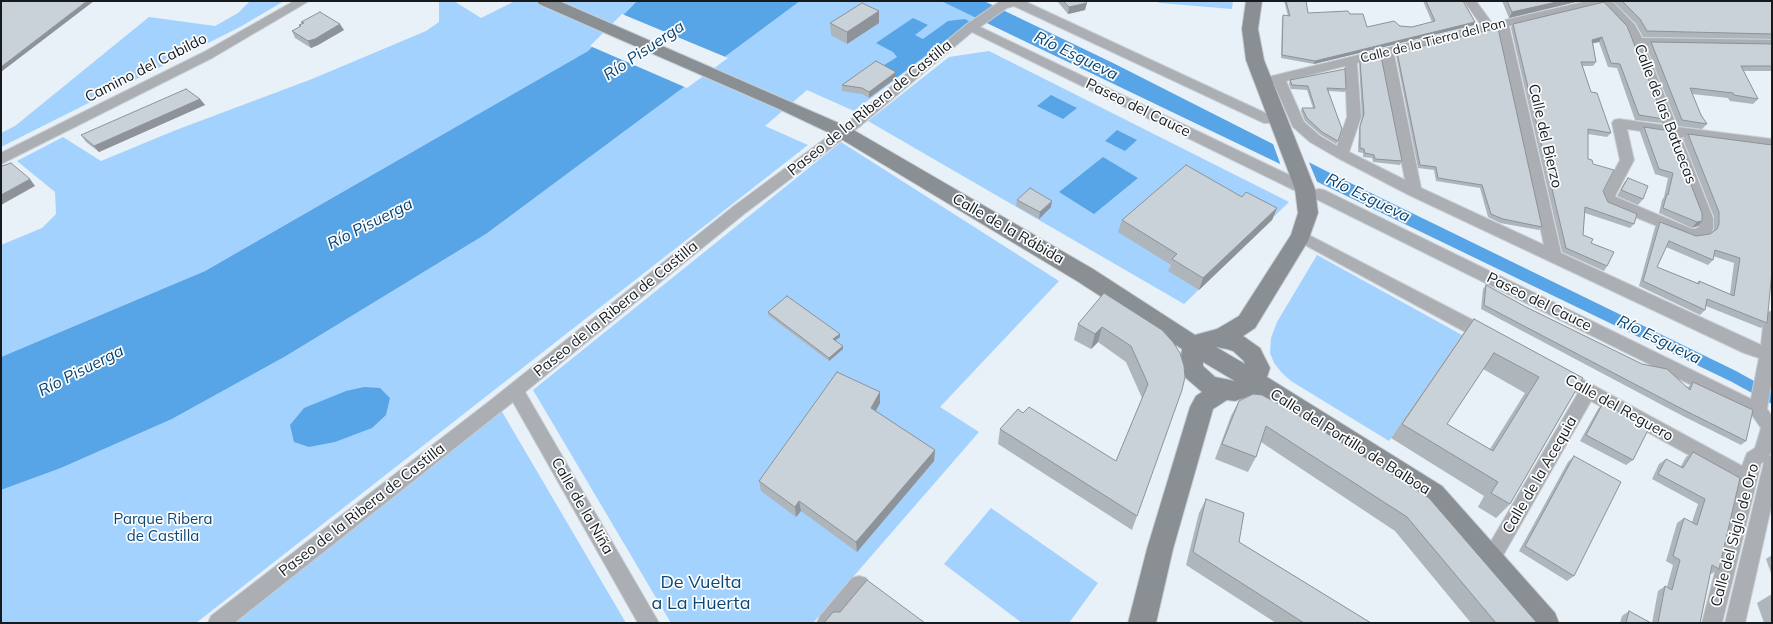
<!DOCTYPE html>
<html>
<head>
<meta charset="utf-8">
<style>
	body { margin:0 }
	#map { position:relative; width:1773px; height:624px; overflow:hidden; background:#e8f0f8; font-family:Mulish,sans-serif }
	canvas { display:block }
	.frame { position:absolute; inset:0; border:2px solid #171a1d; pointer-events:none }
</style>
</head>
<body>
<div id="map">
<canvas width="1773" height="624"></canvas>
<div class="frame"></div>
</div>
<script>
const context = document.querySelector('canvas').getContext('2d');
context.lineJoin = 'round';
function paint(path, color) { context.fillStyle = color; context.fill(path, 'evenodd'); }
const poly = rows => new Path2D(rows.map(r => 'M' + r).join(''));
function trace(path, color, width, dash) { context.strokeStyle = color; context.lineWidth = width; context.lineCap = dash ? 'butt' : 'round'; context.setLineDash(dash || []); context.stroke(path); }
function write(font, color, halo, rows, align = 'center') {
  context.font = font + ' Mulish,sans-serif'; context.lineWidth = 3.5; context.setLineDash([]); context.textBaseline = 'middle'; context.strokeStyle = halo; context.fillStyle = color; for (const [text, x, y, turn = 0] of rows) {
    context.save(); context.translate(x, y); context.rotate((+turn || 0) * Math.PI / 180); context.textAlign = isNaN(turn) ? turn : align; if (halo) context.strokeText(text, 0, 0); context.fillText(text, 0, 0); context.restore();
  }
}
paint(poly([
	[250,1,284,1,240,27,1,147,1,133,15,126,149,17,215,26,238,13],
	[439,1,454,1,481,18,515,1,637,1,588,51,205,271,1,357,1,245,42,228,56,214,55,192,17,161,63,137,101,161,176,130,312,79,426,31,439,22],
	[800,1,941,1,977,18,854,111,807,90,765,126,808,145,196,623,1,623,1,490,61,468,172,419,286,356,486,234],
	[1153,1,1233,1,1232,9,1160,3],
	[989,51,1289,202,1184,304,868,121,949,57],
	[841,142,1059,281,940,407,979,432,813,623,671,623,533,390],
	[1317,255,1462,335,1389,441,1291,381,1282,373,1274,363,1270,353,1271,338,1277,322],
	[501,410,626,623,229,623],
	[991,508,1098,583,1069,623,1022,623,944,564]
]), '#a4d2fe');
paint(poly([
	[637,1,800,1,486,234,286,356,172,419,61,468,1,490,1,357,205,271,588,51],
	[941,1,984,1,1113,63,1338,177,1736,371,1772,391,1772,404,1732,382,1326,186],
	[913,18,928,25,915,35,923,39,948,21,965,19,970,22,896,78,878,69,897,57,893,52,876,43],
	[1051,95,1077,108,1063,119,1037,106],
	[1117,130,1137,140,1125,151,1105,141],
	[1103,157,1138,178,1094,214,1059,192],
	[364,387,380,388,390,398,386,415,372,428,335,442,309,447,294,442,290,425,304,408,346,391]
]), '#57a4e7');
paint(poly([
	[622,14,728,58,687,88,590,46],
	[1272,141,1308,160,1318,184,1281,166]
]), '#e8f0f8');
const street = poly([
	[294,1,309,1,212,58,1,164,1,153,204,52,294,1],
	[1004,1,1024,1,1274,117,1276,120,1274,123,1264,123,1014,6,1007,8,980,27,1310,185,1312,189,1310,193,1305,194,1300,193,972,32,859,127,744,214,525,392,659,623,638,623,513,402,234,623,208,623,211,616,491,400,734,206,849,121,967,24,999,2,1004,1],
	[1464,1,1476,1,1492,23,1587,1,1612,1,1635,25,1642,38,1772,40,1772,48,1645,46,1677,127,1772,139,1772,149,1681,137,1713,218,1713,229,1711,233,1704,238,1691,240,1606,205,1601,196,1620,160,1612,123,1614,120,1619,119,1663,125,1625,29,1602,5,1509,26,1561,253,1761,345,1764,317,1766,313,1772,311,1772,379,1767,409,1772,416,1772,450,1769,456,1772,455,1772,503,1745,623,1725,623,1764,462,1761,463,1722,623,1702,623,1738,482,1591,401,1497,566,1490,569,1483,566,1480,560,1578,393,1553,380,1551,375,1553,370,1559,368,1565,370,1742,466,1747,453,1755,448,1761,428,1752,415,1314,198,1312,194,1314,190,1319,189,1324,190,1751,399,1759,358,1744,353,1409,195,1336,157,1310,142,1293,127,1274,84,1268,85,1263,84,1262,81,1263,78,1268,77,1481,25,1464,1],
	[1497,29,1544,245,1421,188,1394,54,1497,29],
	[1381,57,1405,180,1349,152,1361,117,1357,63,1381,57],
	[1345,66,1347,117,1337,146,1320,136,1304,122,1286,81,1345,66],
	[1627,129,1667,135,1699,218,1699,227,1695,229,1692,229,1616,197,1615,196,1634,160,1627,129],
	[1301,231,1494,331,1496,336,1494,341,1488,342,1482,341,1296,240,1294,236,1296,232,1301,231],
	[859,576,866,578,869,585,866,592,840,623,817,623,820,616,852,578,859,576]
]);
const secondary = poly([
	[537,1,559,1,850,128,1093,269,1195,335,1217,329,1239,316,1291,235,1298,213,1295,189,1246,60,1242,29,1246,1,1262,1,1258,29,1264,60,1315,189,1318,213,1308,241,1255,328,1243,336,1260,348,1270,368,1267,377,1442,486,1555,613,1559,623,1527,623,1424,502,1255,394,1235,401,1227,400,1213,409,1173,549,1156,623,1128,623,1147,549,1190,407,1196,396,1202,392,1186,378,1182,371,1180,363,1182,349,1077,281,836,136,779,109,539,4,537,1],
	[1216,347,1227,349,1233,351,1243,360,1245,364,1216,347],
	[1203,362,1235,381,1215,377,1203,366,1203,362]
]);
trace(street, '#c7ced5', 2);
trace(secondary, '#c7ced5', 2);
paint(street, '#abaeb2');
paint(secondary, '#8a8f94');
paint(poly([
	[1057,1,1085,1,1085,10,1068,14],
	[1284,1,1306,1,1308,13,1350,14,1367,27,1400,26,1412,27,1432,22,1423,1,1463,1,1475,22,1474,25,1314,64,1281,58,1282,19,1283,15,1288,16],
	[1502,1,1580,1,1509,18],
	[1613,1,1772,1,1772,39,1643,37,1636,24],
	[1604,2,1664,119,1661,123,1635,120,1617,68,1608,67,1599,42,1593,43,1596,62,1593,66,1582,66,1591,92,1611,133,1607,137,1588,134,1588,159,1593,164,1603,191,1608,202,1634,224,1630,228,1585,213,1583,235,1591,243,1607,266,1604,271,1562,252,1511,28,1513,24],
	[879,11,879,23,847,44,831,35,830,23],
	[301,22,344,30,318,45,311,48,295,38,292,31,300,27,299,25,302,24],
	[1651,42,1772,44,1772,71,1743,71,1758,99,1753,104,1730,101,1728,98,1692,94,1701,115,1707,124,1702,129,1678,126,1647,48],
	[1397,52,1542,227,1539,230,1500,223,1488,217,1480,188,1436,181,1434,170,1418,168,1396,55],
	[1360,61,1402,161,1400,165,1373,162,1372,158,1363,157,1363,153,1358,152,1359,129,1362,117,1359,64],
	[896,72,896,78,869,98,862,94,842,91,842,85],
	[1290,80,1346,89,1345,92,1328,91,1338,141,1336,144,1321,135,1305,121,1301,111,1302,108,1313,108,1307,90,1291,89,1289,84],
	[200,99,205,105,99,152,86,142,81,135],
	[1644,127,1702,221,1698,226,1692,228,1659,213,1662,200,1664,197,1668,178,1655,174,1640,132],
	[1688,134,1767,323,1761,328,1706,306,1705,310,1700,315,1639,286,1655,227,1660,222,1696,236,1710,234,1714,230,1714,217,1683,139],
	[1666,247,1708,265,1713,260,1713,256,1734,263,1730,294,1699,281,1697,283,1657,267],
	[1628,178,1643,199,1638,205,1617,196,1624,183],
	[1242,197,1277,208,1272,220,1199,290,1168,271,1171,265,1118,232,1122,220],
	[1017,200,1051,207,1039,219,1016,206],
	[1486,285,1526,307,1688,387,1693,382,1746,441,1741,445,1679,414,1481,309,1483,289],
	[768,312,840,334,840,337,835,341,843,349,829,361,768,315],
	[1474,319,1583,378,1510,504,1496,518,1478,507,1484,496,1391,438,1462,335],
	[1483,369,1525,393,1490,449,1447,424],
	[1078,324,1162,330,1137,516,1132,530,998,444,1000,429,1023,413,1116,461,1142,398,1126,362,1098,342,1091,349,1074,340],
	[880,392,880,403,876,411,935,450,934,461,857,552,801,511,796,517,761,491,759,481],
	[1262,395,1537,623,1471,623,1395,531,1261,442,1256,457,1248,472,1215,459,1231,416,1239,401],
	[1603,403,1633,460,1626,465,1580,441,1598,409],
	[1693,452,1740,478,1719,569,1711,574,1710,573,1700,623,1652,623,1658,591,1665,586,1667,587,1673,565,1666,561,1677,523,1684,518,1692,522,1698,504,1652,479,1659,464,1666,459,1681,466,1686,457],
	[1574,456,1574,576,1567,581,1519,551,1568,462],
	[1206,499,1239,542,1371,623,1276,623,1186,565,1199,513],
	[1772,555,1772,576,1766,559],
	[1772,594,1772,623,1764,623,1757,603],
	[1629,611,1651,623,1620,623,1622,616]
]), '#aeb5bb');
paint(poly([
	[87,1,94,1,1,72,1,67],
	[1561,1,1580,1,1509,18,1512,12],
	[1087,3,1085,10,1068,14,1069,7],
	[879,11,879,23,847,44,847,32],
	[1475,22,1474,25,1314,64,1315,61],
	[340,24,344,30,318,45,311,48,308,41],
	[1602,37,1599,42,1589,44,1592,40],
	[896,72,896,78,869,98,869,92],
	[200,99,205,105,99,152,94,146],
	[30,179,35,186,1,205,1,195],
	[1052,201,1051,207,1039,219,1040,212],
	[1277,208,1272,220,1199,290,1203,278],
	[1702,221,1698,226,1692,228,1697,222],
	[1102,327,1098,342,1091,349,1095,334],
	[840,334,840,337,833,342,833,339],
	[843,346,843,349,829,361,829,358],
	[880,392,880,403,871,419,871,408],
	[935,450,934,461,857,552,856,542],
	[799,501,801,511,796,517,795,507]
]), '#8d9398');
const building = poly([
	[1,1,87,1,1,67,1,1],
	[1063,1,1085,1,1087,3,1069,7,1063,1],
	[1286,1,1306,1,1308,13,1348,11,1350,14,1363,14,1367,27,1394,21,1400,26,1412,27,1435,21,1426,1,1463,1,1475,22,1315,61,1282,55,1283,15,1290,16,1286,1],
	[1507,1,1561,1,1512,12,1507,1],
	[1622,1,1772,1,1772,34,1647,31,1640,19,1622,1],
	[1604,2,1627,26,1664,119,1639,115,1620,64,1611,63,1602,37,1592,40,1596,62,1581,62,1591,92,1597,93,1611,133,1588,129,1588,159,1592,160,1593,164,1614,170,1603,191,1608,202,1637,214,1634,224,1585,207,1583,235,1593,239,1591,243,1614,252,1607,266,1566,248,1513,24,1604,2],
	[862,3,879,11,847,32,830,23,862,3],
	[320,12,340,24,315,39,308,41,292,31,301,26,299,25,304,23,301,22,320,12],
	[1498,28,1542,227,1503,219,1491,214,1482,185,1438,178,1436,167,1420,165,1397,52,1498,28],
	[1651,42,1772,44,1772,66,1741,66,1758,99,1734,95,1733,93,1690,88,1701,115,1707,124,1682,120,1651,42],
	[1381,56,1402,161,1375,159,1374,155,1365,153,1364,149,1360,148,1360,126,1364,114,1360,61,1381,56],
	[876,61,896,72,869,92,862,88,842,85,876,61],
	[1345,69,1346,89,1327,88,1342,129,1338,141,1322,132,1307,118,1302,108,1315,108,1308,86,1292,85,1290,80,1345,69],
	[186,89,200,99,94,146,81,135,186,89],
	[1644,127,1670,131,1702,213,1702,221,1697,222,1663,208,1667,194,1668,195,1673,173,1659,169,1644,127],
	[1688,134,1772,145,1772,271,1767,323,1707,299,1705,310,1643,281,1660,222,1696,236,1710,234,1717,229,1719,224,1719,212,1688,134],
	[1669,241,1713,260,1715,250,1740,258,1734,296,1699,281,1699,284,1657,267,1669,241],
	[11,163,30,179,1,195,1,167,2,166,11,163],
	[1186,165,1242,197,1246,192,1277,208,1203,278,1172,259,1177,254,1122,220,1186,165],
	[1628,178,1648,186,1643,199,1621,190,1628,178],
	[1030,188,1052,201,1040,212,1017,200,1030,188],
	[1486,285,1526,307,1642,364,1667,369,1690,390,1693,382,1753,410,1746,441,1684,410,1484,305,1486,285],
	[1104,293,1162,330,1173,342,1180,353,1184,366,1185,377,1182,390,1137,516,1000,429,1018,409,1023,413,1029,407,1116,461,1148,384,1131,346,1102,327,1095,334,1078,324,1104,293],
	[787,296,840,334,833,339,843,346,829,358,768,312,787,296],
	[1474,319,1583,378,1510,504,1491,493,1498,482,1402,424,1474,319],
	[1494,353,1539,377,1493,451,1447,424,1494,353],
	[837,372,880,392,871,408,935,450,856,542,799,501,795,507,759,481,837,372],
	[1253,394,1262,395,1290,410,1429,498,1537,623,1496,623,1407,517,1266,426,1256,457,1222,444,1239,401,1253,394],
	[1603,403,1649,428,1633,460,1586,435,1603,403],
	[1693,452,1740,478,1719,569,1712,565,1700,623,1658,623,1665,586,1672,590,1680,560,1673,556,1684,518,1697,525,1705,499,1658,474,1666,459,1683,468,1693,452],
	[1574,456,1621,482,1574,576,1525,546,1574,456],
	[1206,499,1244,513,1239,542,1371,623,1304,623,1193,552,1206,499],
	[867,580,925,623,824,623,833,612,840,612,867,580],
	[1629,611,1651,623,1626,623,1629,611]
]);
paint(building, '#cad2d9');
trace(building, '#8d9398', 1);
write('13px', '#171a1d', '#fbfdfe', [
	["Calle de la Tierra del Pan",1433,41,-14]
]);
write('15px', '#171a1d', '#fbfdfe', [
	["Camino del Cabildo",146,68,-27],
	["Paseo de la Ribera de Castilla",870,108,-39],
	["Paseo del Cauce",1138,108,26],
	["Calle de las Batuecas",1665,114,69],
	["Calle del Bierzo",1545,136,77],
	["Calle de la Rábida",1008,229,30],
	["Paseo del Cauce",1539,302,26],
	["Paseo de la Ribera de Castilla",616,309,-39],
	["Calle del Reguero",1619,408,29],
	["Calle del Portillo de Balboa",1350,442,32],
	["Calle de la Acequia",1540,475,-60],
	["Calle de la Niña",582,506,60],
	["Paseo de la Ribera de Castilla",362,510,-38],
	["Calle del Siglo de Oro",1735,535,-75]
]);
write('15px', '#0e4773', '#fbfdfe', [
	["Parque Ribera",163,519],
	["de Castilla",163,536]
]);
write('italic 16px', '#07426e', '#fbfdfe', [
	["Río Pisuerga",644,51,-34],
	["Río Esgueva",1076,56,26],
	["Río Esgueva",1368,198,26],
	["Río Pisuerga",370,224,-27],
	["Río Esgueva",1659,340,26],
	["Río Pisuerga",81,371,-27]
]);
write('18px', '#0e4773', '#fbfdfe', [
	["De Vuelta",701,583],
	["a La Huerta",701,604]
]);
</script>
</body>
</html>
